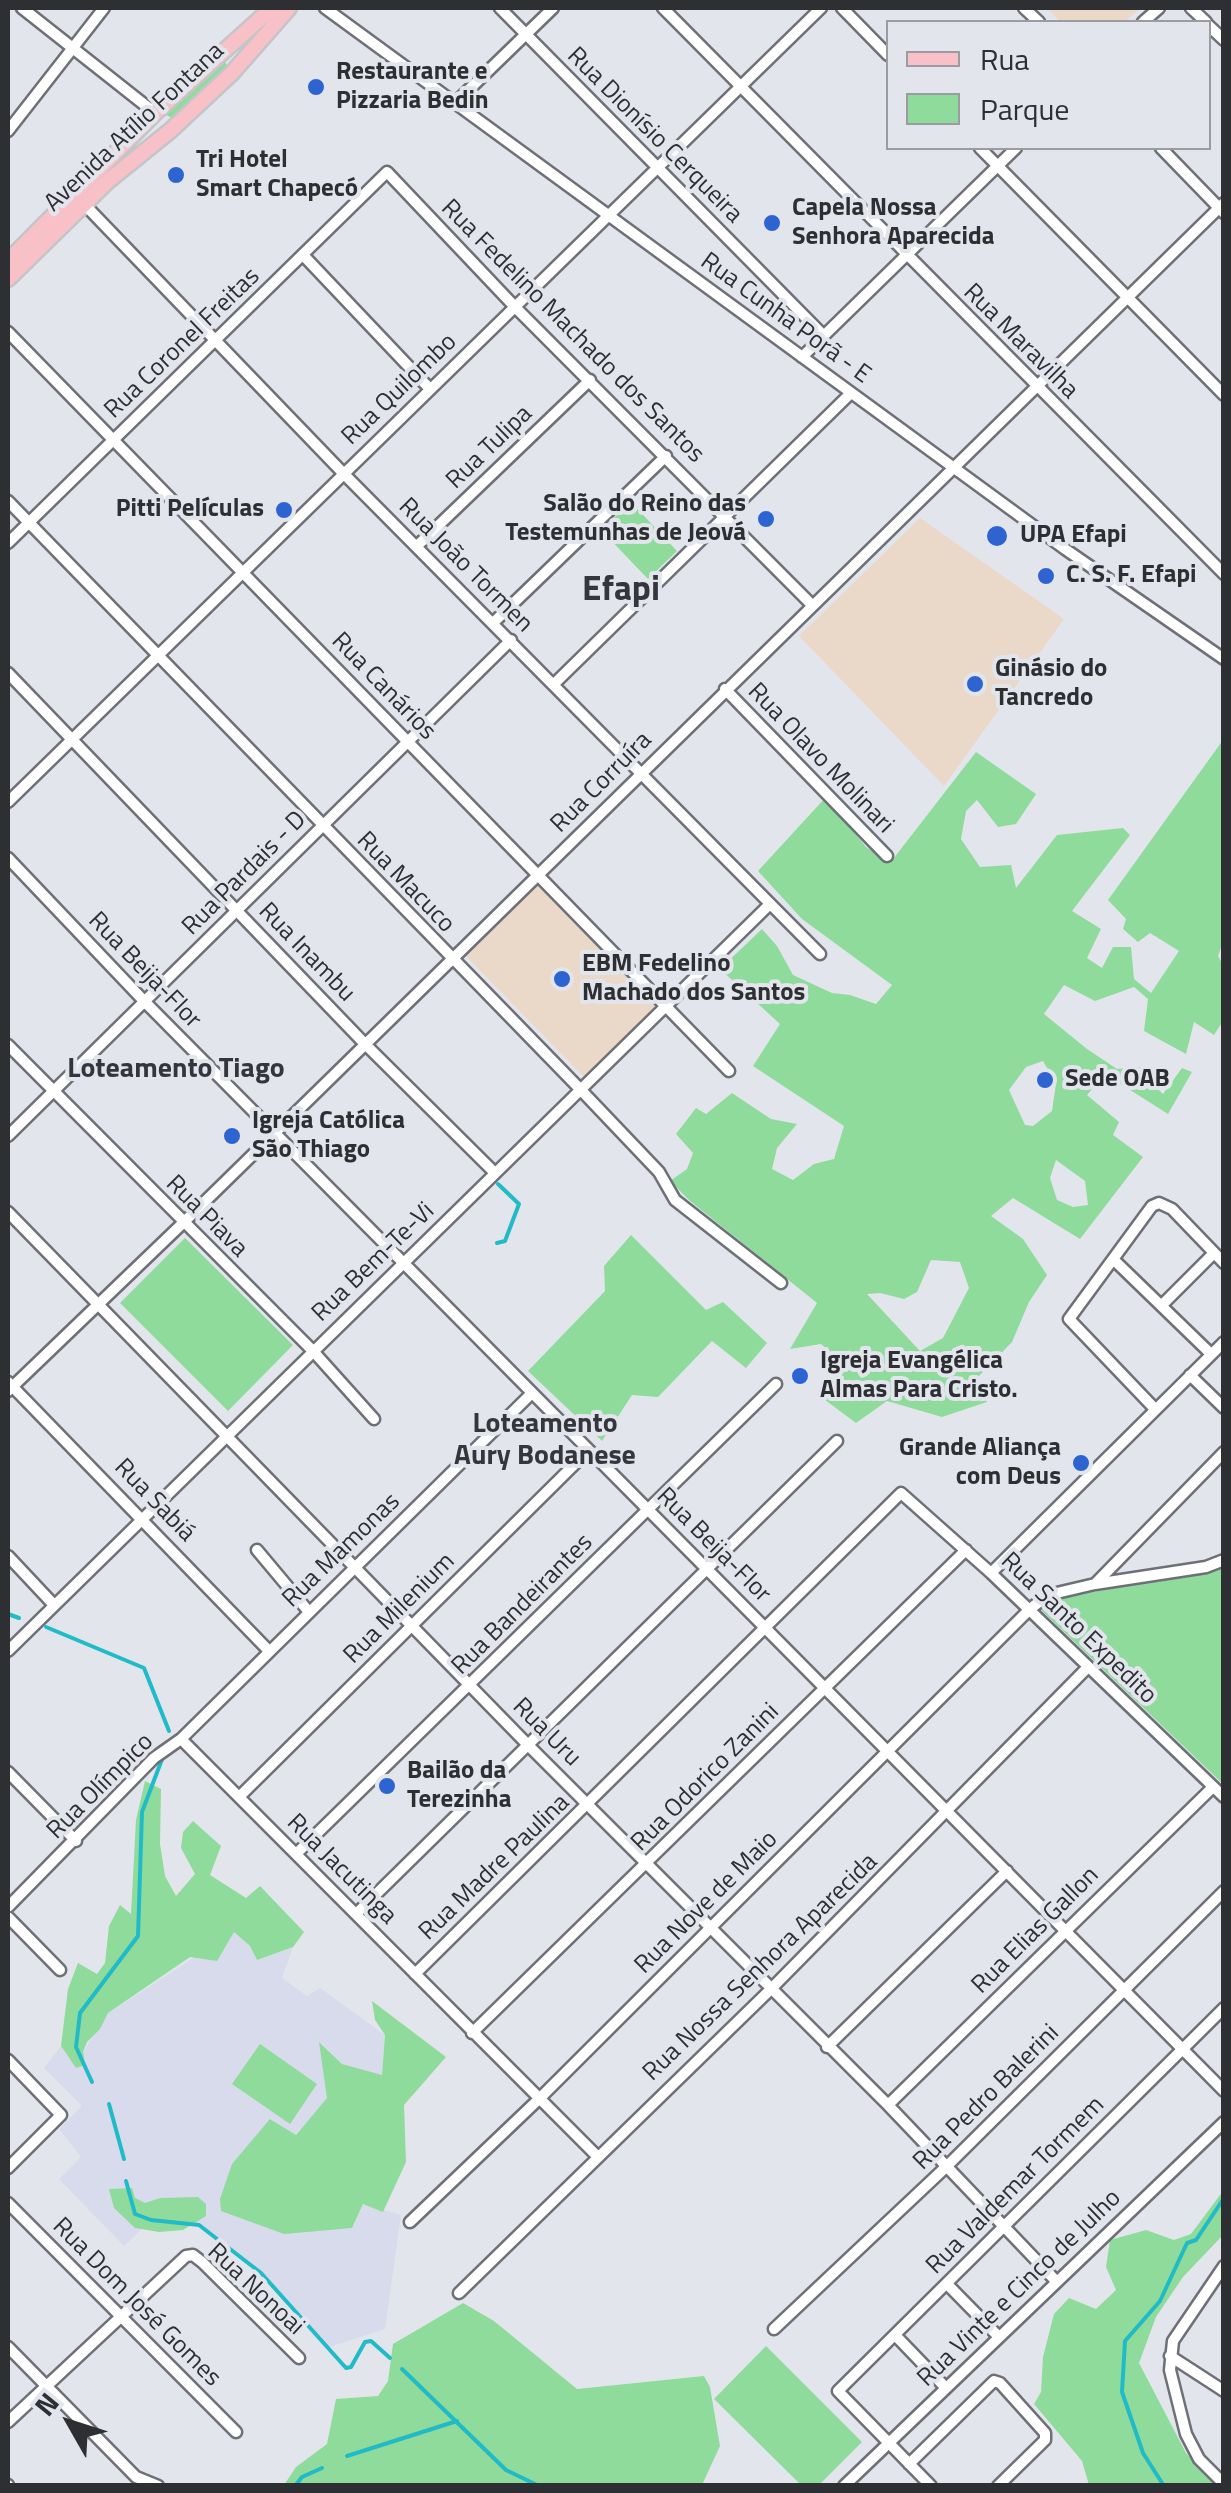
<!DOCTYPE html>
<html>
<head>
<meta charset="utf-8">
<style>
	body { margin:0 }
	#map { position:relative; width:1231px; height:2493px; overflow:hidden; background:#e3e5ed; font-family:"Titillium Web",sans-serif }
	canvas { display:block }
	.frame { position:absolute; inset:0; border:10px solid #2e2f32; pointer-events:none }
	.legend { position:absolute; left:886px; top:20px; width:325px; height:130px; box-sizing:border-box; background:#e3e5ed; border:2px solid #9b9ca2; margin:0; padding:12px 18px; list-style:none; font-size:30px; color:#2e2f32 }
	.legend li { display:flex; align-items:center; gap:20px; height:50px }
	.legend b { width:50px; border:2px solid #9b9ca2 }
	.north { position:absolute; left:20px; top:2373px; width:100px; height:100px; -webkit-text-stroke:8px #e3e5ed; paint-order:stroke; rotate:309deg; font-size:28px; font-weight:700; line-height:40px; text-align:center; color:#2e2f32 }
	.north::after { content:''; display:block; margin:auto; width:35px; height:45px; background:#2e2f32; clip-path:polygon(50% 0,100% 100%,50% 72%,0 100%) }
</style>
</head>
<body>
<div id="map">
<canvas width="1231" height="2493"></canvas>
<div class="frame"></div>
<ul class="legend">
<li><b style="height:12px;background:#f8c0c7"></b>Rua</li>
<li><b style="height:28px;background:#8fdb9b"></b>Parque</li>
</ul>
<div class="north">N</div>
</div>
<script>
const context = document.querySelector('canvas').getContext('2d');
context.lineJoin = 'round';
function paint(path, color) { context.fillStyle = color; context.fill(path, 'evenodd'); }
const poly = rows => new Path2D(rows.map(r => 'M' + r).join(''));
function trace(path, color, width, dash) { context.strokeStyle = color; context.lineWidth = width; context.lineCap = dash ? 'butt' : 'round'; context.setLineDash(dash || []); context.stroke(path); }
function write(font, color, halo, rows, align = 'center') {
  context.font = font + ' "Titillium Web",sans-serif'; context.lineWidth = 8; context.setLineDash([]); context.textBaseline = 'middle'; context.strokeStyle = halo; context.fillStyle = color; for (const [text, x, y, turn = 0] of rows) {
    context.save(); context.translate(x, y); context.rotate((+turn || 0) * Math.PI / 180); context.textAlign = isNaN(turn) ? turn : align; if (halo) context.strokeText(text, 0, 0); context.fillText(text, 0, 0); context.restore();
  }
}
paint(poly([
	[234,1932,250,1946,257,1960,293,1947,282,1978,307,1996,320,1988,385,2035,382,2076,342,2064,321,2043,328,2098,295,2135,271,2119,324,2230,352,2228,363,2204,401,2215,385,2329,326,2348,261,2273,199,2225,151,2220,124,2246,59,2179,81,2157,59,2129,82,2106,44,2068,61,2046,69,2059,83,2052,108,2013]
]), '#d7dbeb');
paint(poly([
	[1046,8,1140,8,1125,22,1061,22],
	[920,518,1064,619,944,786,799,636],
	[539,882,659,1003,584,1077,465,955]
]), '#ead8c8');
paint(poly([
	[224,59,228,68,174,119,166,115,164,112],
	[631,502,677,551,648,579,601,530],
	[1223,740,1224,939,1218,956,1223,965,1223,1021,1214,1035,1194,1022,1186,1054,1144,1031,1148,999,1134,987,1095,1001,1064,985,1044,1014,1087,1049,1117,1069,1142,1067,1150,1072,1150,1081,1163,1094,1182,1068,1192,1072,1168,1114,1105,1074,1087,1095,1119,1122,1113,1135,1143,1157,1080,1239,1013,1198,991,1216,1023,1239,1047,1275,1029,1302,1012,1342,977,1378,987,1402,942,1417,887,1401,856,1423,817,1394,837,1358,821,1344,790,1349,817,1303,689,1200,670,1181,687,1169,693,1153,676,1134,696,1108,706,1114,732,1093,771,1119,797,1124,777,1148,772,1169,793,1180,814,1164,834,1159,844,1126,753,1066,780,1024,720,969,762,929,777,946,793,975,832,993,850,995,876,1004,892,985,802,919,758,871,826,797,866,847,890,863,976,752,1036,794,1016,824,998,827,977,800,966,811,961,839,980,867,1011,865,1016,888,1057,835,1123,828,1130,835,1072,911,1101,929,1087,958,1102,968,1113,947,1131,947,1134,979,1151,993,1179,951,1150,933,1138,942,1123,929,1126,919,1108,900],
	[1043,1061,1056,1084,1052,1111,1033,1126,1025,1125,1009,1090,1026,1067],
	[1056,1160,1085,1181,1088,1205,1073,1207,1057,1200,1050,1178],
	[931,1260,960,1262,969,1288,943,1338,920,1351,867,1294,880,1293,904,1299,917,1292],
	[631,1235,706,1310,723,1302,767,1343,746,1368,712,1341,658,1397,632,1395,602,1441,528,1371,605,1291,604,1266],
	[185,1238,293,1345,228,1411,120,1303],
	[1223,1566,1223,1784,1039,1608,1044,1602],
	[145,1781,161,1789,160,1844,165,1876,176,1896,195,1874,181,1848,183,1832,193,1821,221,1846,210,1875,246,1898,260,1886,304,1932,293,1947,257,1960,250,1946,234,1932,217,1961,190,1957,108,2013,100,2029,87,2042,83,2052,85,2065,76,2068,61,2046,68,1989,78,1963,97,1974,105,1963,109,1926,120,1905,131,1914,136,1820],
	[372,2001,446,2057,404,2105,406,2162,383,2212,363,2204,352,2228,284,2234,221,2211,220,2199,232,2164,270,2119,296,2135,327,2098,319,2042,342,2064,382,2075,385,2035,375,2020],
	[260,2044,317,2084,290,2124,232,2084],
	[132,2188,135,2198,145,2203,160,2198,198,2197,206,2204,206,2216,183,2230,159,2232,135,2228,114,2208,109,2189],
	[1223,2191,1223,2235,1183,2277,1156,2317,1139,2363,1186,2453,1215,2485,1089,2485,1082,2461,1034,2404,1041,2392,1043,2357,1054,2314,1069,2298,1096,2309,1116,2290,1106,2267,1110,2240,1146,2230,1174,2240,1191,2234],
	[463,2303,494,2321,577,2389,704,2376,710,2387,720,2446,702,2485,284,2485,296,2467,327,2444,336,2399,378,2396,388,2381,393,2344],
	[766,2346,862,2442,819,2485,801,2485,714,2399]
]), '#8fdb9b');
trace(poly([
	[497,1243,505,1241,519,1204,498,1184],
	[8,1614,19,1618],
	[46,1627,144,1668,169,1731],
	[92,2082,76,2047,80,2013,138,1936,142,1812,164,1754],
	[109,2104,124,2159],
	[126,2181,135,2214,151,2220,199,2225,261,2273,346,2368,351,2367,365,2342,371,2341,390,2358],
	[402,2369,506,2470,539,2486],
	[347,2456,457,2421],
	[295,2486,302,2477,322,2468],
	[1164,2486,1143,2453,1122,2392,1125,2341,1160,2301,1187,2243,1196,2240,1224,2198]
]), '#21bbc8', 4);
const minor = poly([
	[22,8,155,113],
	[325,8,1065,549,1224,659],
	[500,8,823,335],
	[663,8,1224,574],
	[842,8,888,55],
	[1024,8,1039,22],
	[1191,8,1206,22],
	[1143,22,1159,8],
	[1208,25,1224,40],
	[455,103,553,8],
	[8,131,104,8],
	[980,148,1224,395],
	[1161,148,1224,213],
	[85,205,344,474,820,954],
	[303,255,430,389],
	[8,332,729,1071],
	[802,357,1016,148],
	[8,501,580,1089,659,1172,675,1200,781,1283],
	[8,543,387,172,515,307,812,605],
	[418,545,590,380],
	[494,622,666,456],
	[8,673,364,1043,495,1173],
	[554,684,851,393],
	[725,689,887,856],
	[8,802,821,8],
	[8,858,144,1001,1224,2091],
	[8,1045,313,1351,374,1419],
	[8,1136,511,640],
	[8,1212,529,1746,888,2105,1056,2281],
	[1114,1260,1211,1354],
	[1162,1305,1213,1254],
	[1190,1375,1224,1408],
	[8,1382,269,1651],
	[8,1391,184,1222,1224,203],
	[1155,1409,1069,1319,1152,1206,1159,1203,1172,1209,1224,1263],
	[257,1550,309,1612],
	[8,1556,54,1605],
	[991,1573,1224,1342],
	[1095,1584,1224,1452],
	[8,1651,770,904],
	[181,1739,598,2157],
	[8,1772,76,1841],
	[240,1796,589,1450],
	[297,1853,776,1384],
	[8,1907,154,1758,181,1739,532,1393],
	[357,1913,837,1441],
	[8,1917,60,1970],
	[415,1974,901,1493,991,1573,1224,1797],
	[472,2033,966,1550],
	[827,2047,1007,1871],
	[8,2060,61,2115,8,2168],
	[888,2105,1213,1787],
	[8,2203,236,2432],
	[410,2222,540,2098,1030,1609,1048,1595,1095,1584,1206,1567,1224,1560],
	[1224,2266,1173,2341,1170,2370,1186,2434,1199,2459,1224,2484],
	[947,2284,998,2336],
	[459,2293,770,1990,1088,1667],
	[774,2329,947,2166,1224,1891],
	[895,2335,946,2388],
	[8,2347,136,2477,158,2486],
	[1170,2356,1224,2391],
	[8,2422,186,2256,193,2255,202,2262,299,2358],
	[909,2464,994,2381,1000,2383,1045,2433,1045,2440,998,2486],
	[8,2485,8,2486],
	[844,2486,1224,2122],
	[931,2486,838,2391,1224,2008]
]);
const major = poly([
	[8,261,155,113,272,8],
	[8,279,108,181,171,130,232,73,289,8]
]);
trace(minor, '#6e7077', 15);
trace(major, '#c4c5c6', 19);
trace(minor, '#fff', 10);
trace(major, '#f8c0c7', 14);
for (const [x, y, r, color] of [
	[316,87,10,"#2e64d2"],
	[176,175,10,"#2e64d2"],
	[772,223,10,"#2e64d2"],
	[284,510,10,"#2e64d2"],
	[766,519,10,"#2e64d2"],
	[997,536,12,"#2e64d2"],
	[1046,576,10,"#2e64d2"],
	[975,684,10,"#2e64d2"],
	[562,979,10,"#2e64d2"],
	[1045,1080,10,"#2e64d2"],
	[232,1136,10,"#2e64d2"],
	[800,1376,10,"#2e64d2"],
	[1081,1463,10,"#2e64d2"],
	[387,1786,10,"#2e64d2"]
]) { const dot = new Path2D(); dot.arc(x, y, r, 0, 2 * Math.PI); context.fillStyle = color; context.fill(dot); trace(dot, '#e3e5ed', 4); }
write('bold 25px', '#2e2f32', '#e3e5ed', [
	["Restaurante e",336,73],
	["Pizzaria Bedin",336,102],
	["Tri Hotel",196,161],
	["Smart Chapecó",196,190],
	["Capela Nossa",792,209],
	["Senhora Aparecida",792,238],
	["Salão do Reino das",746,505,"right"],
	["Testemunhas de Jeová",746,534,"right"],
	["Pitti Películas",264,510,"right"],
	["UPA Efapi",1020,536],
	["C. S. F. Efapi",1066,576],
	["Ginásio do",995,670],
	["Tancredo",995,699],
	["EBM Fedelino",582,965],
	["Machado dos Santos",582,994],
	["Sede OAB",1065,1080],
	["Igreja Católica",252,1122],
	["São Thiago",252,1151],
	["Igreja Evangélica",820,1362],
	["Almas Para Cristo.",820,1391],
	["Grande Aliança",1061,1449,"right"],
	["com Deus",1061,1478,"right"],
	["Bailão da",407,1772],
	["Terezinha",407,1801]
], 'left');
write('25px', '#2e2f32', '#e3e5ed', [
	["Avenida Atílio Fontana",135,128,-43],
	["Rua Dionísio Cerqueira",654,136,45],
	["Rua Cunha Porã - E",785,319,36],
	["Rua Fedelino Machado dos Santos",572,332,45],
	["Rua Maravilha",1020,342,45],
	["Rua Coronel Freitas",183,344,-44],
	["Rua Quilombo",400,390,-44],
	["Rua Tulipa",490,448,-44],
	["Rua João Tormen",465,566,45],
	["Rua Canários",383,687,46],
	["Rua Olavo Molinari",820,759,46],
	["Rua Corruíra",602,783,-45],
	["Rua Pardais - D",245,874,-45],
	["Rua Macuco",405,883,46],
	["Rua Inambu",306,953,46],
	["Rua Beija-Flor",144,971,46],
	["Rua Piava",206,1217,45],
	["Rua Bem-Te-Vi",374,1263,-44],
	["Rua Sabiá",154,1501,46],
	["Rua Beija-Flor",713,1546,45],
	["Rua Mamonas",342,1551,-44],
	["Rua Bandeirantes",523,1605,-45],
	["Rua Milenium",400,1609,-45],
	["Rua Santo Expedito",1078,1629,44],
	["Rua Uru",546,1733,45],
	["Rua Odorico Zanini",706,1778,-45],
	["Rua Olímpico",101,1787,-45],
	["Rua Madre Paulina",495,1868,-44],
	["Rua Jacutinga",341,1870,45],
	["Rua Nove de Maio",707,1903,-45],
	["Rua Elias Gallon",1036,1931,-45],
	["Rua Nossa Senhora Aparecida",761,1968,-44],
	["Rua Pedro Balerini",987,2098,-45],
	["Rua Valdemar Tormem",1016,2186,-45],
	["Rua Vinte e Cinco de Julho",1020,2289,-44],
	["Rua Nonoai",255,2290,43],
	["Rua Dom José Gomes",136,2303,45]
]);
write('bold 28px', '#34363c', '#e3e5ed', [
	["Loteamento Tiago",176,1070],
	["Loteamento",545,1425],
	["Aury Bodanese",545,1457]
]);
write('bold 35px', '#34363c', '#e3e5ed', [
	["Efapi",621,591]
]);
</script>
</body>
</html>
